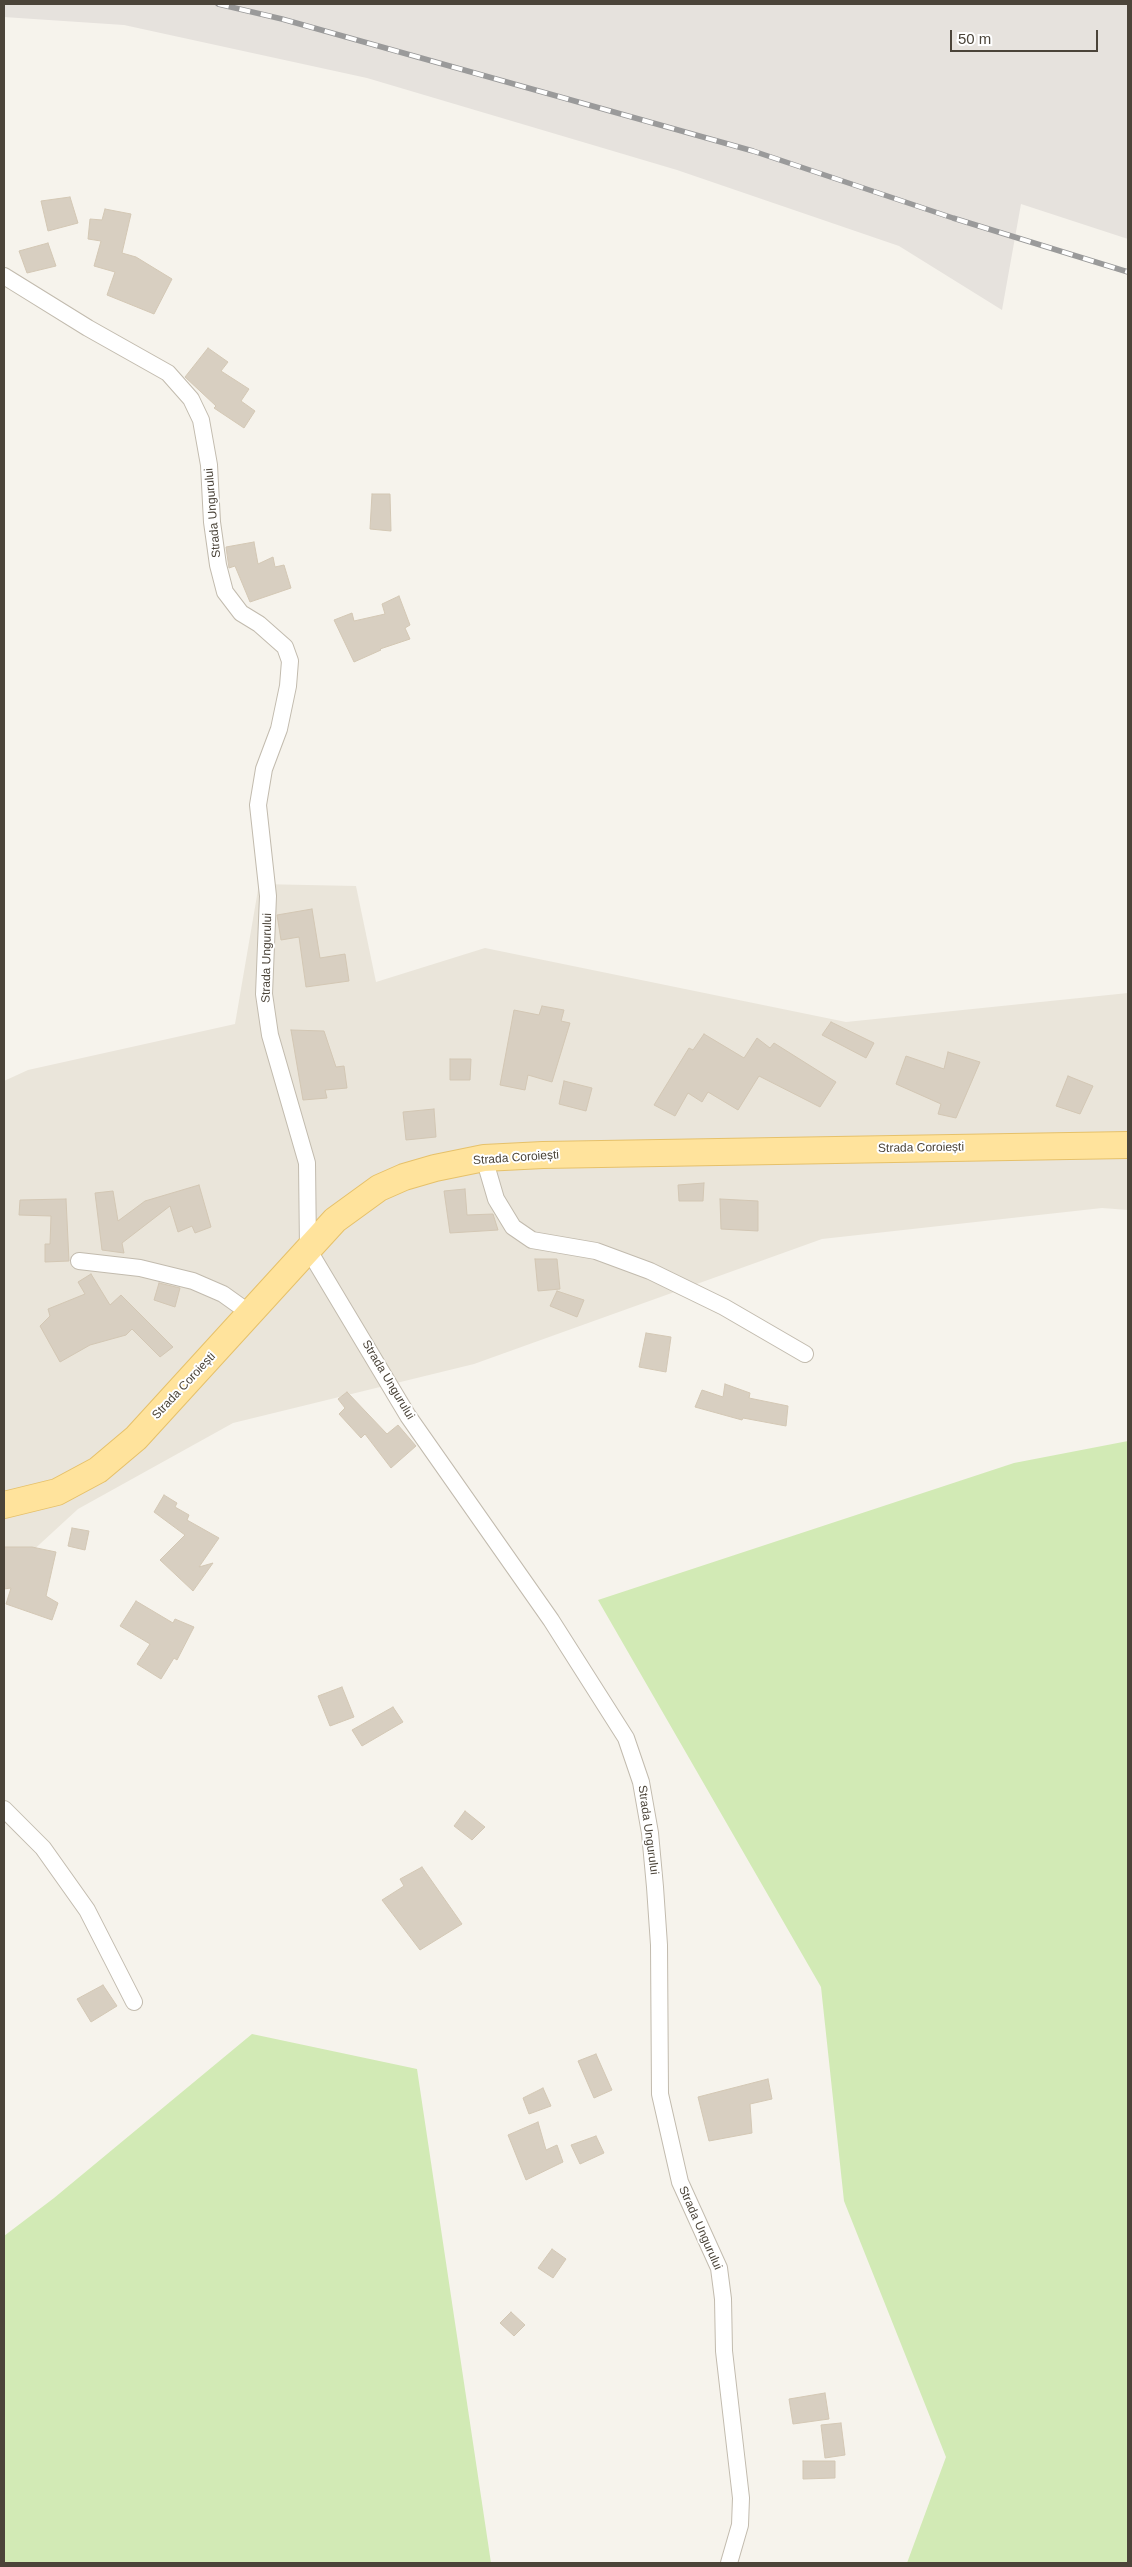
<!DOCTYPE html>
<html>
<head>
<meta charset="utf-8">
<style>
	body { margin:0 }
	#map { position:relative; width:1132px; height:2567px; overflow:hidden; background:#f6f3ec; font-family:Arial,sans-serif }
	canvas { display:block }
	.frame { position:absolute; inset:0; border:5px solid #4b4439; pointer-events:none }
	.scale { position:absolute; left:950px; top:30px; width:148px; height:22px; box-sizing:border-box; border:2px solid #4b4439; border-top:0; padding-left:6px; font-size:15px; line-height:18px; white-space:nowrap; color:#4b4439; -webkit-text-stroke:4px #fff; paint-order:stroke }
</style>
</head>
<body>
<div id="map">
<canvas width="1132" height="2567"></canvas>
<div class="frame"></div>
<div class="scale">50 m</div>
</div>
<script>
const context = document.querySelector('canvas').getContext('2d');
context.lineJoin = 'round';
function paint(path, color) { context.fillStyle = color; context.fill(path, 'evenodd'); }
const poly = rows => new Path2D(rows.map(r => 'M' + r).join(''));
function trace(path, color, width, dash) { context.strokeStyle = color; context.lineWidth = width; context.lineCap = dash ? 'butt' : 'round'; context.setLineDash(dash || []); context.stroke(path); }
function write(font, color, halo, rows, align = 'center') {
  context.font = font + ' Arial,sans-serif'; context.lineWidth = 4; context.setLineDash([]); context.textBaseline = 'middle'; context.strokeStyle = halo; context.fillStyle = color; for (const [text, x, y, turn = 0] of rows) {
    context.save(); context.translate(x, y); context.rotate((+turn || 0) * Math.PI / 180); context.textAlign = isNaN(turn) ? turn : align; if (halo) context.strokeText(text, 0, 0); context.fillText(text, 0, 0); context.restore();
  }
}
paint(poly([
	[259,884,356,886,376,982,485,948,846,1022,1128,993,1128,1210,1102,1208,822,1239,474,1364,233,1423,78,1509,4,1577,4,1081,28,1070,235,1024]
]), '#eae5da');
paint(poly([
	[4,4,1128,4,1128,239,1021,204,1002,310,899,246,677,170,367,78,124,25,4,17]
]), '#e6e2dd');
paint(poly([
	[1128,1441,1128,2563,907,2563,946,2457,844,2201,821,1987,598,1600,1014,1463],
	[252,2034,417,2069,491,2563,4,2563,4,2236,54,2198]
]), '#d2eab5');
const building = poly([
	[70,197,78,223,48,231,41,201,70,197],
	[105,209,131,214,122,253,136,257,172,279,154,314,107,295,115,272,94,266,101,241,88,239,90,219,102,220,105,209],
	[48,243,56,266,27,273,19,251,48,243],
	[208,348,228,362,221,371,249,389,241,401,255,411,244,428,214,408,216,406,185,377,208,348],
	[372,494,390,494,391,531,370,529,372,494],
	[254,542,258,564,273,557,275,567,284,565,291,588,250,602,235,566,229,568,226,547,254,542],
	[399,596,410,625,405,628,410,639,380,649,381,650,354,662,334,620,352,613,354,621,385,614,382,604,399,596],
	[312,909,320,958,345,954,349,981,306,987,299,937,281,940,277,915,312,909],
	[542,1006,564,1010,561,1021,570,1023,552,1082,528,1075,525,1090,500,1085,514,1010,539,1015,542,1006],
	[831,1022,874,1043,866,1058,822,1035,831,1022],
	[291,1030,324,1031,336,1067,344,1066,347,1088,325,1090,327,1098,303,1100,291,1030],
	[704,1034,744,1058,757,1038,770,1048,774,1043,836,1082,820,1107,759,1076,738,1110,708,1092,702,1102,688,1093,675,1116,654,1105,689,1048,693,1050,704,1034],
	[948,1052,980,1062,956,1118,938,1114,941,1104,896,1084,906,1056,944,1069,948,1052],
	[450,1059,471,1059,470,1080,450,1080,450,1059],
	[1068,1076,1093,1086,1080,1114,1056,1106,1068,1076],
	[564,1081,592,1088,586,1111,559,1104,564,1081],
	[434,1109,436,1137,406,1140,403,1112,434,1109],
	[704,1183,703,1201,679,1201,678,1185,704,1183],
	[199,1185,211,1227,195,1233,192,1226,178,1232,170,1206,122,1243,124,1253,102,1250,95,1193,113,1191,118,1221,145,1201,199,1185],
	[465,1189,467,1215,493,1214,498,1230,450,1233,444,1191,465,1189],
	[66,1199,69,1261,45,1262,45,1244,50,1244,51,1216,19,1215,20,1200,66,1199],
	[720,1199,758,1201,758,1231,721,1229,720,1199],
	[535,1259,557,1259,560,1289,538,1291,535,1259],
	[91,1274,110,1305,121,1295,173,1347,160,1357,132,1329,126,1335,90,1345,60,1362,40,1326,50,1316,48,1309,85,1294,78,1282,91,1274],
	[159,1283,180,1288,175,1307,154,1300,159,1283],
	[557,1291,584,1300,577,1317,550,1306,557,1291],
	[646,1333,671,1337,666,1372,639,1367,646,1333],
	[725,1384,750,1393,749,1398,788,1406,786,1426,743,1418,742,1420,695,1407,702,1390,723,1397,725,1384],
	[347,1392,387,1434,398,1425,416,1446,391,1468,365,1434,361,1438,339,1414,345,1408,338,1399,347,1392],
	[164,1495,177,1503,175,1507,189,1515,187,1520,219,1538,199,1567,213,1563,193,1591,160,1560,185,1535,154,1512,164,1495],
	[72,1528,89,1531,85,1550,68,1546,72,1528],
	[4,1547,32,1547,56,1552,46,1596,58,1603,52,1620,6,1604,11,1588,4,1589,4,1547],
	[136,1601,173,1623,175,1619,194,1627,177,1660,174,1658,161,1679,137,1664,150,1644,120,1626,136,1601],
	[342,1687,354,1717,330,1726,318,1696,342,1687],
	[393,1707,403,1722,362,1746,352,1730,393,1707],
	[465,1811,485,1827,472,1840,454,1826,465,1811],
	[422,1867,462,1924,420,1950,382,1900,404,1886,400,1879,422,1867],
	[103,1985,117,2006,91,2022,77,1999,103,1985],
	[596,2054,612,2090,594,2098,578,2061,596,2054],
	[768,2079,772,2099,750,2104,752,2133,709,2141,698,2097,768,2079],
	[543,2088,551,2106,529,2114,523,2098,543,2088],
	[538,2122,546,2150,557,2145,563,2162,526,2180,508,2135,538,2122],
	[596,2136,604,2153,580,2164,571,2145,596,2136],
	[552,2249,566,2259,553,2278,538,2268,552,2249],
	[511,2312,525,2325,514,2336,500,2323,511,2312],
	[825,2393,829,2419,793,2424,789,2399,825,2393],
	[841,2423,845,2455,825,2458,821,2425,841,2423],
	[803,2461,835,2461,835,2478,803,2479,803,2461]
]);
paint(building, '#d8cfc1');
trace(building, '#d3c7b4', 1);
const street = poly([
	[4,276,88,328,168,373,191,399,201,420,209,465,212,522,218,565,225,592,241,613,259,624,285,647,290,661,288,686,279,729,264,769,258,805,268,896,264,994,270,1035,307,1163,308,1249,408,1416,551,1620,626,1738,641,1782,650,1833,655,1887,659,1945,660,2094,680,2182,719,2268,723,2299,724,2351,741,2498,740,2525,729,2563],
	[484,1158,496,1199,513,1227,532,1240,596,1251,650,1271,724,1307,805,1354],
	[79,1261,140,1268,193,1281,223,1294,251,1314],
	[4,1809,43,1848,87,1910,134,2002]
]);
const primary = poly([
	[4,1505,57,1492,98,1470,136,1438,335,1220,379,1188,404,1177,435,1168,484,1158,543,1155,1128,1145]
]);
trace(street, '#c2bbae', 18);
trace(primary, '#e6c16a', 28);
trace(street, '#fff', 16);
trace(primary, '#ffe39c', 26);
const rail = poly([
	[218,4,282,19,753,151,953,218,1128,272]
]);
trace(rail, '#9a9a9a', 5.5);
trace(rail, '#fff', 4, [11]);
write('12px', '#4b4439', '#fff', [
	["Strada Ungurului",213,513,-95],
	["Strada Ungurului",267,958,-89],
	["Strada Coroiești",921,1148,-1],
	["Strada Coroiești",516,1158,-4],
	["Strada Ungurului",388,1380,59],
	["Strada Coroiești",184,1386,-47],
	["Strada Ungurului",648,1830,82],
	["Strada Ungurului",700,2228,66]
]);
</script>
</body>
</html>
